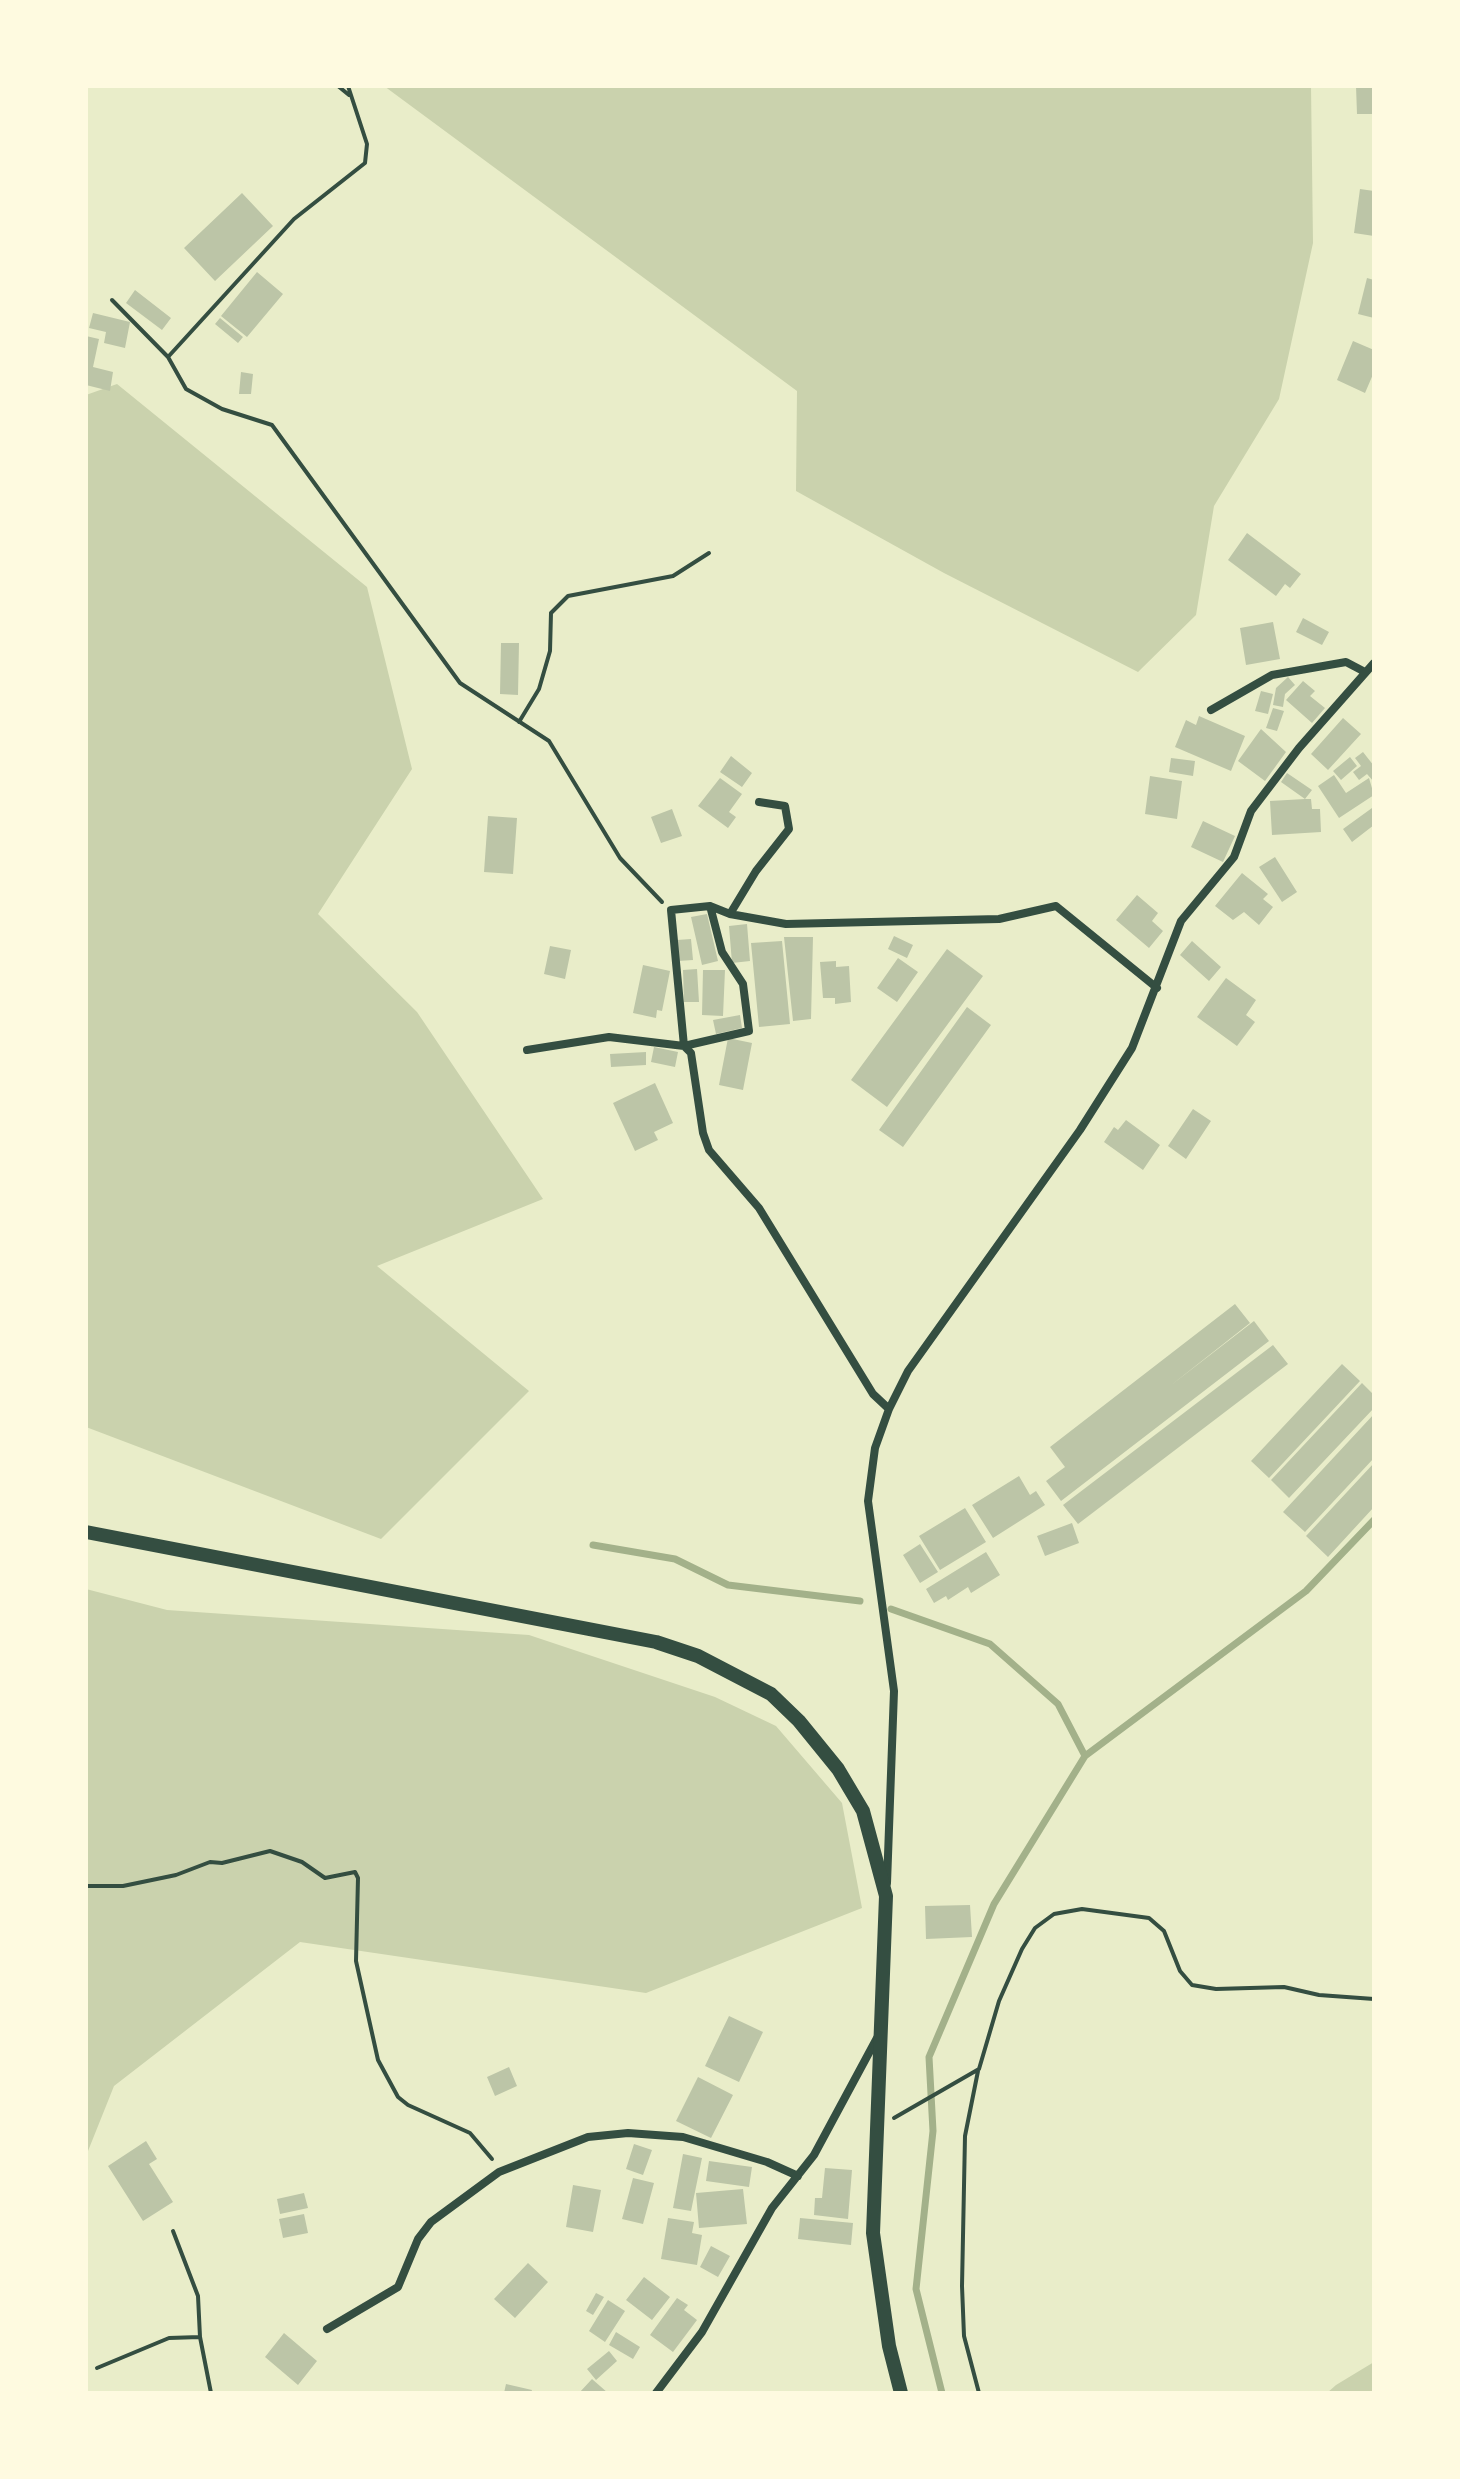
<!DOCTYPE html>
<html>
<head>
<meta charset="utf-8">
<style>
	body { margin:0 }
	#map { position:relative; width:1460px; height:2479px; overflow:hidden; background:#e9edc9; font-family:"Alegreya Sans",sans-serif }
	canvas { display:block }
	.frame { position:absolute; inset:0; border:88px solid #fefae0; pointer-events:none }
</style>
</head>
<body>
<div id="map">
<canvas width="1460" height="2479"></canvas>
<div class="frame"></div>
</div>
<script>
const context = document.querySelector('canvas').getContext('2d');
context.lineJoin = 'round';
function paint(path, color) { context.fillStyle = color; context.fill(path, 'evenodd'); }
const poly = rows => new Path2D(rows.map(r => 'M' + r).join(''));
function trace(path, color, width, dash) { context.strokeStyle = color; context.lineWidth = width; context.lineCap = dash ? 'butt' : 'round'; context.setLineDash(dash || []); context.stroke(path); }
paint(poly([
	[384,86,1311,86,1313,243,1279,399,1214,506,1196,615,1138,672,944,573,796,491,797,391],
	[117,384,367,587,412,769,318,914,417,1012,543,1199,377,1266,529,1391,381,1539,86,1427,86,395],
	[86,1589,167,1610,529,1635,715,1697,776,1726,842,1803,862,1908,646,1993,300,1942,114,2086,86,2156],
	[1374,2362,1374,2393,1327,2393,1336,2385]
]), '#cad2ad');
trace(poly([
	[593,1545,675,1559,728,1585,860,1601],
	[891,1609,990,1644,1058,1704,1085,1756],
	[942,2393,916,2289,933,2131,929,2057,994,1904,1085,1756,1306,1591,1374,1520]
]), '#a3b18a', 7);
paint(poly([
	[1356,86,1374,86,1374,114,1357,114],
	[1360,189,1374,191,1374,236,1354,233],
	[242,193,273,226,215,281,184,248],
	[257,272,283,294,247,337,221,316],
	[1367,278,1374,280,1374,318,1358,314],
	[135,290,171,318,162,330,126,303],
	[93,313,130,322,125,348,104,343,106,332,89,328],
	[220,318,243,337,238,343,215,324],
	[86,336,99,339,93,367,113,372,110,391,86,385],
	[1353,341,1374,350,1374,372,1365,393,1337,380],
	[241,372,253,374,251,394,239,394],
	[1247,533,1301,574,1290,588,1285,584,1276,596,1228,560],
	[1303,618,1329,632,1322,645,1296,632],
	[1273,622,1280,659,1246,665,1240,628],
	[501,643,519,643,518,695,500,694],
	[1288,677,1295,685,1285,694,1283,707,1273,705,1276,688],
	[1303,681,1315,691,1310,696,1325,708,1312,723,1286,700],
	[1261,691,1273,694,1268,714,1255,711],
	[1273,708,1284,711,1277,731,1266,728],
	[1199,716,1245,736,1231,771,1175,747,1186,720,1196,725],
	[1343,718,1361,734,1328,770,1311,754],
	[1261,729,1286,752,1265,781,1238,761],
	[1363,752,1374,766,1374,782,1367,774,1359,780,1353,772,1361,766,1355,758],
	[731,756,752,773,742,787,720,772],
	[1350,757,1357,766,1341,780,1333,771],
	[1171,758,1195,761,1193,776,1169,772],
	[1287,773,1312,790,1305,799,1311,799,1312,809,1320,809,1321,832,1272,835,1270,801,1305,799,1281,782],
	[1334,775,1346,793,1369,778,1374,795,1339,818,1318,786],
	[1150,776,1182,781,1177,819,1145,814],
	[720,778,742,794,729,812,736,817,728,828,698,806],
	[1372,808,1374,825,1352,842,1343,829],
	[672,809,682,836,661,843,651,817],
	[488,816,517,818,513,874,484,872],
	[1203,821,1235,836,1223,862,1191,847],
	[1275,857,1297,892,1282,902,1259,867],
	[1242,873,1268,894,1263,899,1273,907,1259,925,1244,912,1233,920,1215,906],
	[1137,895,1158,913,1152,921,1163,931,1149,948,1116,920],
	[707,914,718,961,702,965,691,917],
	[747,924,750,961,732,963,729,926],
	[894,936,913,945,907,958,888,949],
	[784,937,813,937,811,1019,793,1021],
	[691,939,693,960,678,961,677,940],
	[782,941,790,1024,759,1027,751,943],
	[1192,941,1221,967,1209,981,1180,955],
	[550,946,571,950,565,979,544,974],
	[947,949,983,976,887,1107,851,1080],
	[898,958,918,972,897,1002,877,988],
	[836,961,836,967,849,966,851,1002,835,1004,835,998,823,998,820,962],
	[643,965,670,971,662,1011,657,1010,656,1018,633,1013],
	[697,969,699,1002,684,1002,683,970],
	[703,970,725,970,723,1016,702,1015],
	[1226,978,1256,1000,1246,1015,1255,1022,1237,1046,1197,1017],
	[967,1007,991,1025,903,1147,879,1130],
	[740,1015,742,1028,716,1034,713,1020],
	[728,1038,752,1043,743,1090,719,1085],
	[654,1047,678,1052,675,1067,651,1062],
	[646,1052,646,1065,611,1067,610,1054],
	[655,1083,673,1123,654,1132,658,1140,635,1151,613,1103],
	[1193,1109,1211,1121,1186,1159,1168,1146],
	[1126,1120,1160,1145,1143,1170,1104,1142,1114,1127,1118,1130],
	[1235,1304,1250,1323,1170,1386,1254,1321,1269,1341,1061,1501,1046,1481,1065,1467,1050,1447],
	[1273,1345,1288,1364,1078,1524,1063,1505],
	[1342,1364,1360,1381,1269,1478,1251,1461],
	[1362,1383,1374,1395,1374,1408,1289,1498,1271,1480],
	[1374,1414,1374,1458,1305,1532,1283,1512],
	[1374,1463,1374,1507,1328,1557,1306,1536],
	[1019,1476,1030,1495,1036,1491,1045,1505,993,1538,972,1505],
	[965,1508,986,1542,940,1570,919,1536],
	[1072,1523,1079,1543,1045,1556,1037,1536],
	[920,1544,938,1572,920,1583,903,1555],
	[986,1552,1000,1575,971,1593,968,1587,948,1600,946,1596,934,1603,926,1589],
	[970,1905,972,1937,926,1939,925,1906],
	[729,2016,763,2032,739,2082,705,2066],
	[509,2067,517,2086,495,2096,487,2077],
	[698,2077,733,2095,711,2138,676,2121],
	[146,2141,157,2159,149,2164,173,2202,143,2221,108,2166],
	[634,2144,652,2150,643,2175,626,2169],
	[683,2154,702,2158,691,2211,673,2208],
	[709,2161,752,2167,749,2187,706,2181],
	[825,2168,852,2170,848,2219,814,2215,815,2198,822,2198],
	[633,2178,654,2183,643,2224,622,2219],
	[573,2185,601,2190,593,2232,566,2227],
	[743,2189,747,2224,699,2228,696,2193],
	[304,2193,308,2208,280,2214,277,2199],
	[304,2214,308,2233,283,2238,279,2219],
	[668,2218,694,2222,692,2233,702,2235,697,2265,661,2259],
	[800,2218,853,2223,851,2245,798,2239],
	[711,2246,730,2256,718,2277,700,2267],
	[528,2263,548,2282,515,2318,494,2299],
	[644,2277,670,2297,652,2320,626,2300],
	[596,2293,604,2297,593,2315,586,2311],
	[677,2298,688,2305,684,2310,697,2320,673,2352,650,2335],
	[608,2300,625,2311,605,2342,589,2331],
	[616,2332,640,2347,633,2359,609,2345],
	[284,2333,317,2361,298,2385,265,2357],
	[609,2351,617,2361,596,2380,587,2369],
	[592,2379,608,2393,579,2393],
	[506,2384,532,2390,531,2393,504,2393]
]), '#bcc5a7');
trace(poly([
	[338,86,349,95],
	[112,300,168,357,186,389,222,409,272,425,460,683,549,741,620,858,662,902],
	[168,357,294,219,365,163,367,144,348,86],
	[519,722,539,689,550,651,551,613,568,596,673,576,709,553],
	[86,1886,123,1886,176,1875,210,1862,222,1863,270,1851,302,1862,325,1878,355,1872,358,1878,356,1961,378,2060,398,2097,408,2105,470,2133,492,2159],
	[978,2071,965,2136,962,2286,964,2336,979,2393],
	[894,2118,979,2069,999,2001,1022,1949,1035,1928,1054,1914,1082,1909,1149,1918,1164,1931,1180,1971,1192,1985,1216,1989,1284,1987,1319,1995,1374,1999],
	[173,2231,198,2296,200,2337,211,2393],
	[97,2368,169,2338,200,2337]
]), '#344e41', 4);
trace(poly([
	[1211,710,1272,675,1346,662,1365,672],
	[730,914,756,871,789,829,785,806,759,802],
	[527,1050,609,1037,684,1046,749,1031,743,984,722,952,710,906],
	[889,1409,873,1394,759,1208,709,1150,703,1133,691,1053,684,1046,671,910,710,906,730,914,786,924,999,919,1056,906,1157,988],
	[887,1883,894,1691,868,1501,875,1448,889,1409,908,1371,1080,1130,1132,1048,1181,921,1234,857,1251,811,1299,748,1374,663],
	[327,2329,398,2287,418,2239,431,2222,499,2172,588,2137,628,2133,683,2137,767,2162,798,2176],
	[656,2393,702,2332,772,2208,814,2155,877,2038]
]), '#344e41', 8);
trace(poly([
	[86,1532,656,1642,698,1656,771,1694,799,1721,838,1769,863,1811,886,1896,873,2233,889,2346,901,2393]
]), '#344e41', 14);
</script>
</body>
</html>
